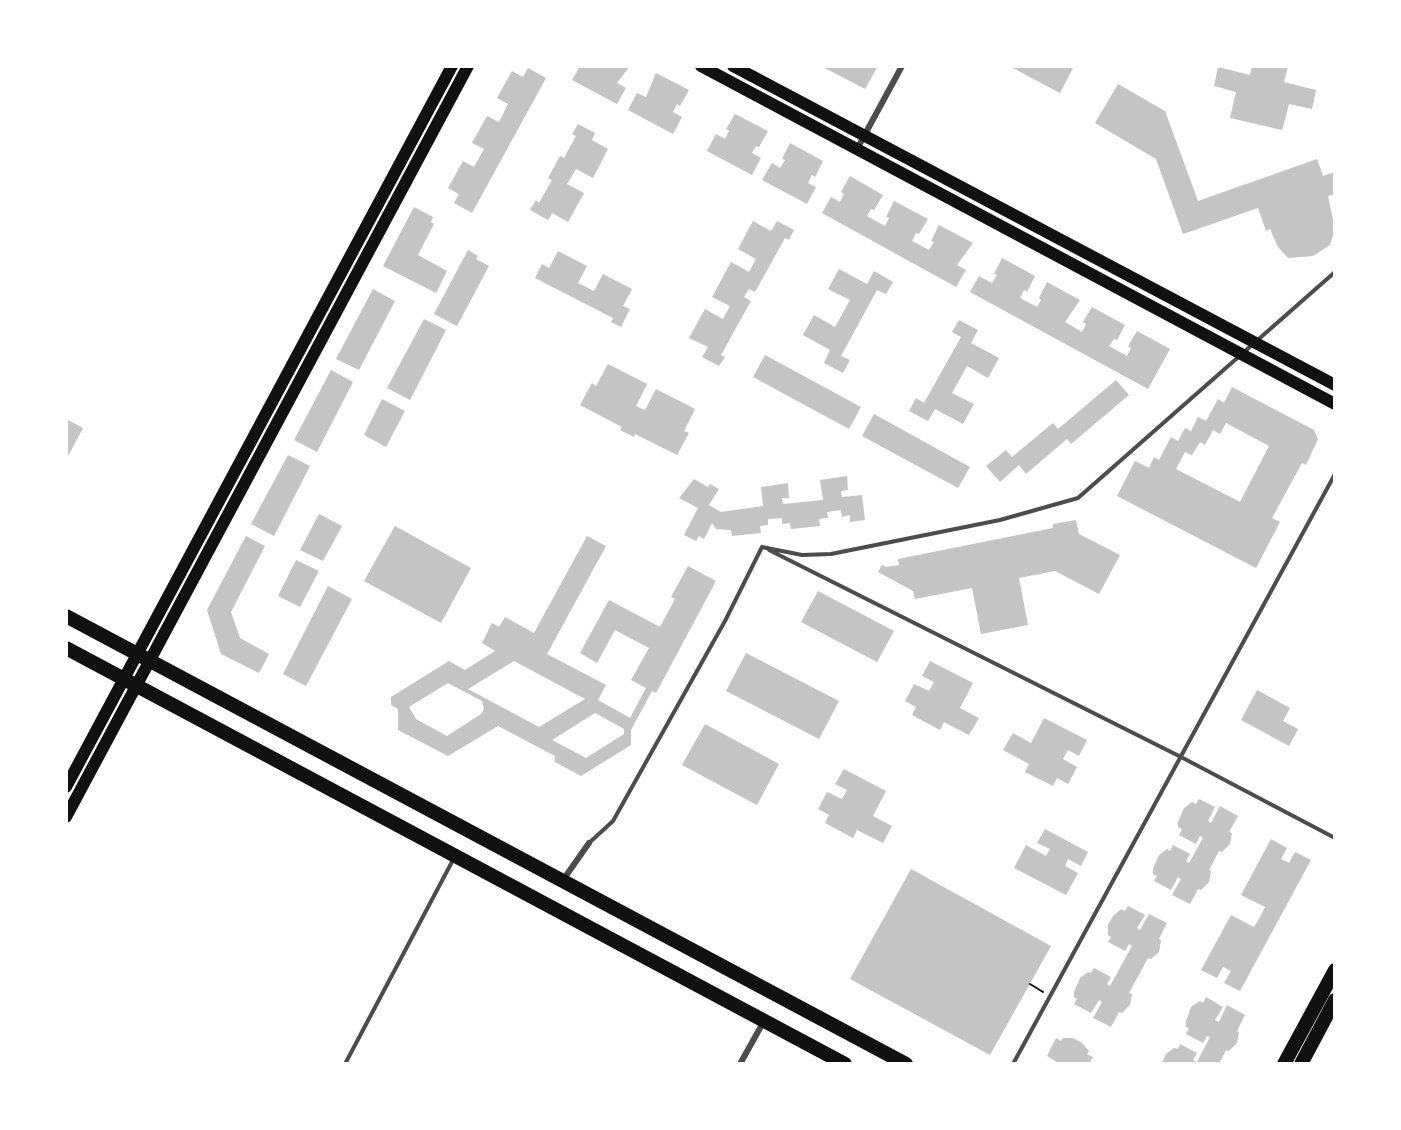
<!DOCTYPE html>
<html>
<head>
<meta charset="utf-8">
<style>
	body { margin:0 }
	#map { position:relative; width:1401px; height:1130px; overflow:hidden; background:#fff; font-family:"Noto Sans",sans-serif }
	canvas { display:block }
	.frame { position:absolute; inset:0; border:68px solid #fff; pointer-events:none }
</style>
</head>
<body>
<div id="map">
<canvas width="1401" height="1130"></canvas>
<div class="frame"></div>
</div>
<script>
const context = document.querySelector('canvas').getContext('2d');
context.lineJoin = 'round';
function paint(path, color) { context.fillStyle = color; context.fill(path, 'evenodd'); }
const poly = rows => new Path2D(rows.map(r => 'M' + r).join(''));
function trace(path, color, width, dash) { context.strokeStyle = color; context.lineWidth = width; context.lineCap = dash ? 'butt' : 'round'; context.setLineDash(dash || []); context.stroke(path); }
paint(poly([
	[580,66,630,66,617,83,626,88,617,104,572,80],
	[821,66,878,66,865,89],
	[1009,66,1074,66,1060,93],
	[1252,66,1288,66,1284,82,1316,90,1312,109,1289,104,1282,130,1230,118,1236,92,1214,86,1218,67,1250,75],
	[528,68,546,78,472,213,454,203,459,194,448,188,463,161,474,167,484,149,472,143,487,116,499,122,508,104,497,98,512,71,523,77],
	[656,73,689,90,680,106,677,104,673,112,682,117,673,134,628,110,637,93,646,97],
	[1118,84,1165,111,1198,201,1317,159,1323,176,1335,172,1335,194,1328,196,1335,229,1330,245,1313,256,1288,258,1278,247,1270,229,1266,231,1258,208,1183,234,1156,159,1095,123],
	[735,114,768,131,759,147,756,146,752,153,761,158,752,175,707,151,716,134,725,139,729,131,726,129],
	[578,124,595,133,592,140,608,149,593,178,576,169,567,184,584,193,568,222,552,213,548,220,530,210,536,200,539,203,552,180,548,178,560,156,564,158,576,136,572,134],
	[790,143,823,161,815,177,812,175,808,183,816,187,807,204,762,180,772,163,780,168,785,160,782,159],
	[850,176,883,195,874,210,871,209,867,216,885,226,889,218,886,217,894,201,928,219,919,234,916,233,912,241,929,250,934,242,931,241,939,225,973,243,957,265,966,270,956,287,822,213,831,197,840,202,844,194,841,192],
	[414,207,433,217,431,222,434,224,418,255,447,271,436,293,383,266],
	[753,221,771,231,777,221,794,230,789,240,785,238,755,292,749,289,744,297,751,301,721,355,725,357,719,366,702,357,708,347,689,338,705,309,723,319,730,306,712,297,731,262,749,272,756,259,738,249],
	[468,250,478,256,476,259,489,266,457,326,434,314],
	[558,251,587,266,578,283,594,291,603,274,632,289,623,306,630,309,621,327,611,322,613,318,535,278,542,264,549,268],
	[1002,258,1035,276,1027,292,1024,290,1020,298,1037,307,1041,300,1039,298,1047,282,1080,300,1065,322,1082,332,1086,324,1083,322,1092,307,1125,325,1117,340,1114,339,1109,346,1127,356,1131,348,1128,346,1137,331,1170,349,1148,389,970,292,979,276,992,283,997,275,994,274],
	[839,269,867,284,874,271,893,282,886,294,877,290,841,356,850,360,843,373,824,363,830,350,803,335,814,315,835,327,850,300,828,289],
	[373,289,395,301,359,370,336,359],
	[424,319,446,330,410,400,387,388],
	[959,320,978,330,971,343,999,358,988,378,967,366,952,393,974,404,963,424,935,409,928,421,909,411,916,398,924,403,961,337,952,332],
	[765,355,861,407,849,429,753,377],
	[608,364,647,384,636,406,645,410,656,389,695,409,684,431,689,433,677,455,635,434,634,437,620,430,622,427,580,405,592,383,596,386],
	[331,370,353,382,317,452,294,440],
	[1116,380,1129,395,1071,444,1067,439,1026,474,1019,465,1000,482,986,466,1006,450,1012,457,1053,423,1058,429],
	[1232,387,1314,430,1318,439,1306,465,1302,463,1272,518,1280,522,1256,568,1117,496,1135,461,1149,468,1154,457,1159,460,1171,437,1178,441,1185,428,1191,431,1198,417,1206,421,1218,399,1224,403],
	[1226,423,1269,446,1240,502,1176,469,1185,452,1192,455,1200,442,1205,445,1213,430,1220,434],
	[382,399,405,411,386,447,364,435],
	[874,414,970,467,958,488,862,436],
	[66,419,83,428,66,460],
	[288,455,310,466,274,536,251,524],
	[847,476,848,490,841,491,842,497,862,495,865,520,850,522,850,515,842,517,841,510,827,512,828,518,819,519,820,526,791,529,790,523,782,524,782,518,768,519,768,525,760,526,761,533,732,536,731,530,716,529,712,523,704,539,699,536,696,541,684,535,698,508,679,498,694,479,708,487,710,484,719,489,709,505,721,512,763,506,761,487,788,483,789,498,782,498,783,504,823,500,820,480],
	[319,514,342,526,323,561,300,550],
	[1076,520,1079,534,1120,555,1099,594,1055,571,1019,578,1028,625,981,634,972,588,915,599,913,591,878,572,882,565,886,567,899,565,898,559,1053,528,1053,524],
	[395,526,471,568,441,623,364,581],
	[246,536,265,546,231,612,240,638,269,654,259,673,221,654,207,610],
	[587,536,606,546,547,654,606,685,598,700,630,718,646,688,631,680,649,648,615,630,597,663,580,653,609,600,660,627,675,599,671,597,688,566,716,581,656,693,652,691,631,730,631,745,581,776,555,762,555,756,498,726,448,756,398,730,398,709,391,705,391,697,449,661,465,670,495,651,482,643,492,623,499,627,505,617,534,633],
	[514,661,585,699,539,727,468,689],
	[448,683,482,701,484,709,481,714,447,736,416,719,409,707],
	[595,713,624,729,624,734,586,758,552,740],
	[296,560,319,571,300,607,278,596],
	[328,586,352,599,306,686,283,674],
	[818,591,894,631,877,662,801,622],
	[746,653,839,701,819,739,726,691],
	[930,661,973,683,960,708,979,718,969,735,944,722,940,730,912,715,916,707,905,701,914,684,929,691,934,682,922,676],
	[1257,690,1290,708,1283,721,1298,729,1289,746,1241,720],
	[1044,718,1087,740,1079,756,1068,750,1063,759,1077,767,1068,784,1057,778,1053,786,1025,772,1029,764,1003,750,1013,733,1031,743],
	[705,724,779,764,757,805,682,765],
	[844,769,886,791,873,816,892,826,883,843,857,830,853,838,825,823,829,815,818,809,827,792,842,799,847,790,835,784],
	[1199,799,1215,807,1208,821,1211,823,1220,806,1238,816,1229,832,1232,833,1230,844,1222,852,1219,851,1209,870,1211,871,1209,882,1201,890,1198,889,1190,904,1172,895,1181,879,1178,877,1171,890,1154,881,1157,876,1153,874,1153,869,1159,855,1167,849,1170,851,1173,845,1190,854,1186,861,1189,863,1203,838,1200,836,1196,844,1179,835,1182,829,1178,827,1178,822,1184,808,1192,802,1196,804],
	[1045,829,1088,852,1081,866,1068,859,1065,866,1078,873,1066,895,1014,868,1026,845,1046,856,1050,849,1037,843],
	[1271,839,1287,848,1281,859,1289,863,1295,852,1311,860,1240,991,1224,983,1231,971,1223,967,1217,978,1201,970,1231,915,1254,927,1260,917,1265,907,1241,895],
	[911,869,1051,946,990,1055,850,979],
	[1128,906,1145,915,1137,928,1140,930,1149,914,1167,923,1159,939,1161,940,1159,952,1151,959,1148,958,1129,993,1132,994,1130,1005,1122,1013,1119,1012,1111,1027,1093,1018,1102,1002,1099,1000,1091,1013,1074,1004,1077,999,1074,997,1074,992,1080,978,1088,972,1091,973,1094,968,1111,977,1107,984,1110,986,1132,946,1129,944,1125,951,1108,942,1111,937,1108,935,1108,925,1113,916,1121,909,1125,911],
	[1206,997,1223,1007,1215,1020,1219,1022,1227,1005,1245,1015,1237,1031,1239,1032,1237,1043,1229,1051,1226,1050,1219,1064,1161,1064,1166,1054,1174,1048,1178,1049,1180,1044,1197,1053,1193,1060,1197,1062,1210,1037,1207,1036,1203,1043,1186,1034,1189,1028,1186,1027,1186,1021,1191,1007,1200,1001,1203,1003],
	[1056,1038,1061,1041,1063,1038,1073,1038,1082,1043,1089,1051,1087,1054,1093,1057,1089,1064,1060,1064,1047,1056]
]), '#c4c4c4');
trace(poly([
	[1030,984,1043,992]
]), '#111', 2);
trace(poly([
	[769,550,1181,757,1335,838],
	[589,843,613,821,725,621,762,547,802,555,831,554,1000,520,1078,498,1335,272],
	[345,1064,454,858],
	[1013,1064,1335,474]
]), '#4c4c4c', 4);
trace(poly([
	[857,149,902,66],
	[563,880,589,843],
	[740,1064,764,1021]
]), '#4c4c4c', 6);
trace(poly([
	[701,66,1335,404],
	[733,66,1335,385],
	[66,787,452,66],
	[66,817,468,66]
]), '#111', 12);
trace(poly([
	[66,616,906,1064],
	[66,648,845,1064],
	[1284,1064,1335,970],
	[1301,1064,1335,1000]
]), '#111', 14);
</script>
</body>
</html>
